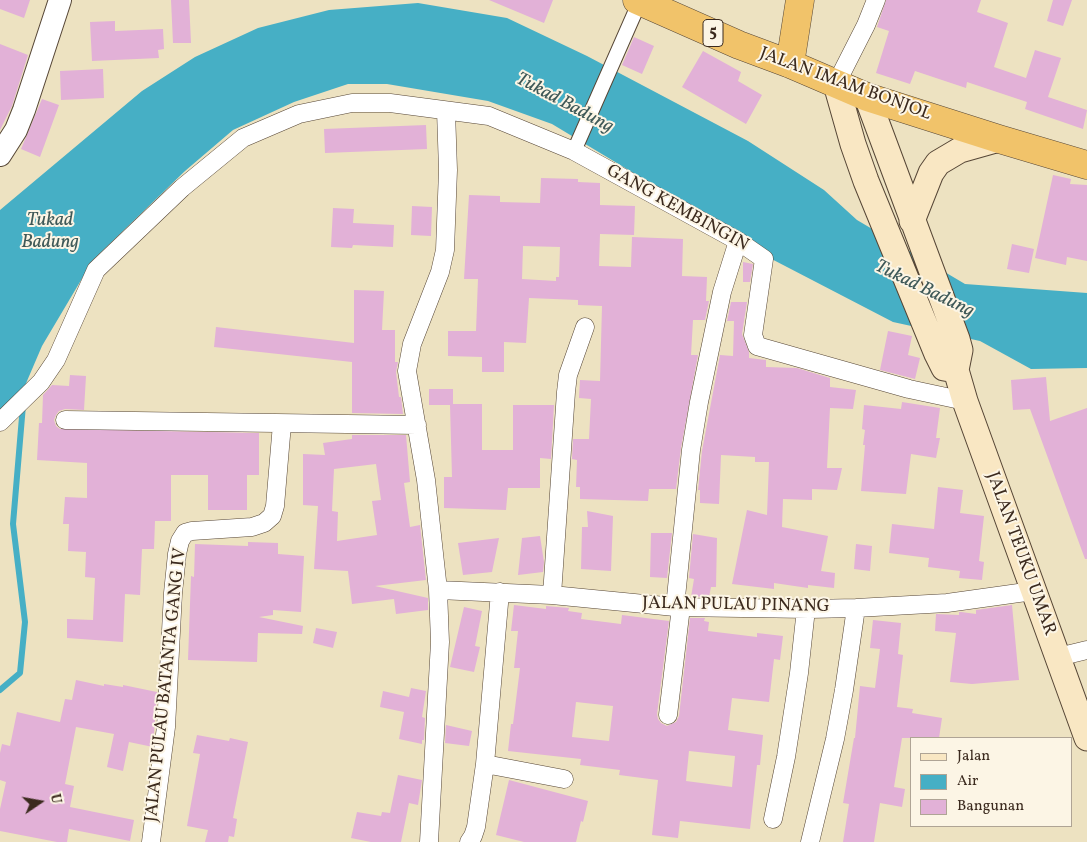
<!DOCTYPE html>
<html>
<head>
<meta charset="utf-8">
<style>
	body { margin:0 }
	#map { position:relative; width:1087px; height:842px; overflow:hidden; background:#ede2c1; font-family:Vollkorn,serif }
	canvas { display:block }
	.legend { position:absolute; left:910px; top:737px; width:162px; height:90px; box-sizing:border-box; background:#fcf5e5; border:1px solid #afa495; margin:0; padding:6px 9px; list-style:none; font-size:15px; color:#3b2a1e }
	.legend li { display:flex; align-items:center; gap:10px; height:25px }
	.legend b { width:25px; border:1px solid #afa495 }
	.north { position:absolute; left:15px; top:777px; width:50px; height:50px; -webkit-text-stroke:4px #fcf5e5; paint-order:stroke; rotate:78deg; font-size:14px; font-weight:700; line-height:20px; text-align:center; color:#3b2a1e }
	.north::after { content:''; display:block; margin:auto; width:18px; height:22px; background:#3b2a1e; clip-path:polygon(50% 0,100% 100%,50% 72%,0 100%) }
</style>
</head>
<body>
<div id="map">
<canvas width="1087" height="842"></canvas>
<ul class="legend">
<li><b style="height:6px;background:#f9e7c3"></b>Jalan</li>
<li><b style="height:14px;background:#46afc5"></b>Air</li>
<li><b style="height:14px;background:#e2b1d7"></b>Bangunan</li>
</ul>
<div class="north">U</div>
</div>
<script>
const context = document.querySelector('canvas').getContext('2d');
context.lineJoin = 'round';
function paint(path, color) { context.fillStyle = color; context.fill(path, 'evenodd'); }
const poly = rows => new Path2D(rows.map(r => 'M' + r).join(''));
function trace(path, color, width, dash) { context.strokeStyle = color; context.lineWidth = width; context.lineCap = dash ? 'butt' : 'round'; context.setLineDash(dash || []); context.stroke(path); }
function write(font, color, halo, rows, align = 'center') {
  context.font = font + ' Vollkorn,serif'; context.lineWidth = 4; context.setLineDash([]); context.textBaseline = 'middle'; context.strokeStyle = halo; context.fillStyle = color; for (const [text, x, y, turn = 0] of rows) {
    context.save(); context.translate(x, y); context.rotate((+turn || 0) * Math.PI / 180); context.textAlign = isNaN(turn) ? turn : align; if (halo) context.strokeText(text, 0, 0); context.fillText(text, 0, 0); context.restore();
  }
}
paint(poly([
	[418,3,507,18,587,56,748,141,824,190,857,220,965,284,1087,293,1087,368,1031,369,980,341,893,322,760,253,680,201,552,124,488,101,387,84,348,84,294,102,233,130,185,171,93,260,42,346,24,388,0,414,0,210,142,91,195,57,258,28,329,10]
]), '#46afc5');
trace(poly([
	[0,690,20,673,25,622,13,524,23,405]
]), '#46afc5', 6);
paint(poly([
	[0,0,30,0,24,18,0,9],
	[171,0,189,0,191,43,173,43],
	[489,0,553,0,544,23],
	[886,0,981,0,977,12,1008,23,994,67,1026,78,1035,50,1061,58,1048,97,1087,110,1083,129,1025,109,1027,102,967,82,966,88,915,71,910,84,876,73,889,31,877,27],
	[1053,0,1072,0,1063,26,1047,21],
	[115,21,115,31,163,29,164,49,158,50,159,58,92,61,90,22],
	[634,37,654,46,642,74,622,65],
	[0,44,28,55,12,106,0,130],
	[703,51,741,72,738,81,762,95,746,124,682,87],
	[103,69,104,98,61,100,60,71],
	[42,99,59,105,40,157,21,149],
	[426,125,427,149,325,153,324,129],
	[1053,175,1071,179,1070,184,1087,185,1087,261,1067,257,1066,265,1035,258],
	[541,178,578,179,578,182,600,183,600,205,635,206,634,235,600,234,599,266,631,267,632,237,683,239,682,276,707,277,706,301,709,301,705,320,693,320,691,355,698,355,681,448,676,489,649,489,648,501,580,499,580,487,576,487,577,460,572,459,573,439,589,439,591,399,579,398,580,380,600,381,602,306,578,305,578,300,529,298,526,343,504,342,504,372,482,372,482,357,448,356,448,331,476,331,478,279,464,279,469,195,500,196,500,202,540,203],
	[523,246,560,247,559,277,556,277,556,281,522,279],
	[412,206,432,207,431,236,411,235],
	[333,208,354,209,353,223,394,225,393,247,353,245,352,248,331,247],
	[1012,244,1034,249,1029,273,1007,269],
	[743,262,753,264,750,282,743,282],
	[354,290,384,291,382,330,395,330,395,362,398,362,396,372,399,397,401,397,403,414,352,413,352,362,214,347,216,327,354,343],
	[731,302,747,302,742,334,749,352,749,358,766,360,766,367,797,368,830,378,830,387,856,390,853,409,830,408,827,468,842,468,837,490,812,489,812,500,783,499,782,527,828,536,821,571,835,573,834,588,808,585,808,588,774,583,774,589,732,584,747,510,767,515,769,462,755,462,755,457,721,455,719,504,700,503,700,490,698,490,702,451,720,355,733,356,734,321,727,321],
	[888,331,912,336,908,355,920,358,915,379,880,370],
	[70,375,86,376,84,410,65,409,59,411,56,415,54,420,56,426,60,429,259,433,259,475,247,475,247,510,208,510,208,475,171,475,171,521,155,521,154,549,142,549,140,595,125,594,123,642,67,638,67,619,93,620,95,578,85,577,86,552,68,551,69,524,63,524,65,497,87,498,87,463,37,460,39,423,42,423,43,395,52,385,69,386],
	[1046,377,1050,421,1087,408,1087,559,1085,559,1030,409,1013,410,1011,380],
	[429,389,453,389,453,404,482,404,482,450,513,450,513,405,554,405,551,459,540,458,540,488,508,488,506,510,444,508,444,477,452,477,450,405,429,405],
	[902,402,940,408,936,438,940,438,936,458,911,454,906,494,861,491,865,445,863,445,865,430,862,429,864,405,901,409],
	[352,435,406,435,410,482,404,483,410,527,420,525,426,580,375,586,428,598,428,610,396,614,394,599,352,604,348,571,314,569,318,506,303,505,303,454,325,455,323,443,352,439],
	[376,464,381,500,372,501,377,535,337,541,338,512,332,511,334,469],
	[938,487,963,490,960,513,984,516,979,561,984,562,982,580,959,578,960,571,928,567,929,558,889,553,892,524,934,529],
	[587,511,613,516,611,571,581,569,582,527,588,527],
	[651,533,672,533,667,578,650,577],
	[693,534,717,538,716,587,711,587,709,597,691,597,694,579,689,578],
	[540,536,544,562,543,572,518,575,522,538],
	[499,538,492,572,463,575,458,543],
	[248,542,278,543,278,554,304,556,301,612,273,610,273,615,259,617,303,626,302,634,258,633,257,662,188,660,191,576,194,577,195,544,248,546],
	[856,544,872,546,870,571,854,569],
	[514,605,546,609,546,606,569,608,568,611,582,613,581,619,621,624,622,615,669,621,657,714,658,719,661,723,667,726,676,722,679,716,690,618,705,618,704,621,709,622,708,631,757,637,757,633,783,636,780,660,774,659,769,702,732,698,728,730,763,735,760,765,757,765,750,829,680,821,678,838,652,835,658,780,619,775,620,770,580,765,581,759,508,751,511,724,513,724,520,668,514,668,518,631,511,631],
	[576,702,613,706,609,741,572,737],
	[689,751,735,756,732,787,686,781],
	[1012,605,1019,680,972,684,950,682,956,633,935,631,936,614,959,615,959,612,961,612,976,614,976,610],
	[464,607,482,611,475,646,480,647,474,672,450,667],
	[873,620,901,623,898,654,903,655,897,707,913,709,912,713,942,718,939,738,902,738,894,787,905,789,902,807,880,803,874,842,843,842,849,804,843,803,854,738,855,738,860,686,875,688,880,649,870,648],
	[316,628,337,632,333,648,313,643],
	[76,680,104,686,104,684,123,687,123,685,157,692,153,747,129,742,123,771,107,767,114,734,76,727,65,784,74,786,70,807,134,820,130,841,69,829,67,842,57,842,0,831,0,809,6,782,0,780,0,753,2,744,10,746,17,712,60,722,65,699,72,700],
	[411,688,426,691,422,717,425,718,424,740,422,740,422,744,399,739,404,712,380,707,383,691,409,697],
	[446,725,472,731,469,746,445,743],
	[197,735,229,741,230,738,248,742,233,818,237,819,234,837,229,836,228,842,205,842,208,830,187,826,200,754,193,753],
	[398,775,422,780,418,805,409,803,401,842,371,842,351,838,357,812,381,816,382,812,390,813],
	[509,780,588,801,583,822,581,821,576,842,524,842,496,835]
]), '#e2b1d7');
const pedestrian = poly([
	[574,151,640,1]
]);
const minor = poly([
	[836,84,866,25,876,0],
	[65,420,417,425],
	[0,422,41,382,56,360,96,270,182,188,243,138,299,114,352,103,390,103,489,116,574,151,738,241,764,259,753,335,757,346,909,389,965,401],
	[438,590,552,595,675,607,809,609,856,608,947,603,1033,591],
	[552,595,566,392,568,375,585,327],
	[675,607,691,450,699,402,722,292,738,241],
	[1058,657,1087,650],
	[668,715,681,607],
	[485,764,564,779],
	[773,819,786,757,799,673,806,609],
	[151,842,166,727,173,593,177,554,180,541,185,533,192,531,252,527,264,523,272,516,275,506,282,424],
	[429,842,440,642,438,590,426,480,407,371,412,344,440,272,445,250,448,170,446,111],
	[469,842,473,836,476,827,485,764,500,592],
	[810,842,835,739,844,690,856,608]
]);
const tertiary = poly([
	[0,155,16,130,24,110,60,0]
]);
const secondary = poly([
	[836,84,853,144,866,181,937,354,944,368,956,370],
	[867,97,957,339,960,350,956,370,965,401,1087,738],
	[912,221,931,173,938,163,960,150,999,139]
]);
const trunk = poly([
	[637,0,739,45,790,64,867,97,999,139,1087,165],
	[790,64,800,0]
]);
trace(pedestrian, '#564636', 16);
trace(minor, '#564636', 19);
trace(tertiary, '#564636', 24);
trace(secondary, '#564636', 27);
trace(trunk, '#564636', 29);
trace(pedestrian, '#fff', 14);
trace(minor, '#fff', 18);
trace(tertiary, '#fff', 22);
trace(secondary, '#f9e7c3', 25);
trace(trunk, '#f1c36a', 28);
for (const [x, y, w] of [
	[713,33,20]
]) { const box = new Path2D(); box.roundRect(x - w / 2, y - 13.5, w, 27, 4); context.fillStyle = '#fcf5e5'; context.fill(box); trace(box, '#3b2a1e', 1); }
write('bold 16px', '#3b2a1e', null, [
	["5",713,33]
]);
write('18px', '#3b2a1e', '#fcf5e5', [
	["JALAN IMAM BONJOL",845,85,20],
	["GANG KEMBINGIN",677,209,29],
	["JALAN TEUKU UMAR",1020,554,70],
	["JALAN PULAU PINANG",736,606,1],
	["JALAN PULAU BATANTA GANG IV",167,685,-84]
]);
write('italic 19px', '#3f5958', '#fcf5e5', [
	["Tukad Badung",564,104,28],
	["Tukad",50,222],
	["Badung",50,244],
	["Tukad Badung",924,290,26]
]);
</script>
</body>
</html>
